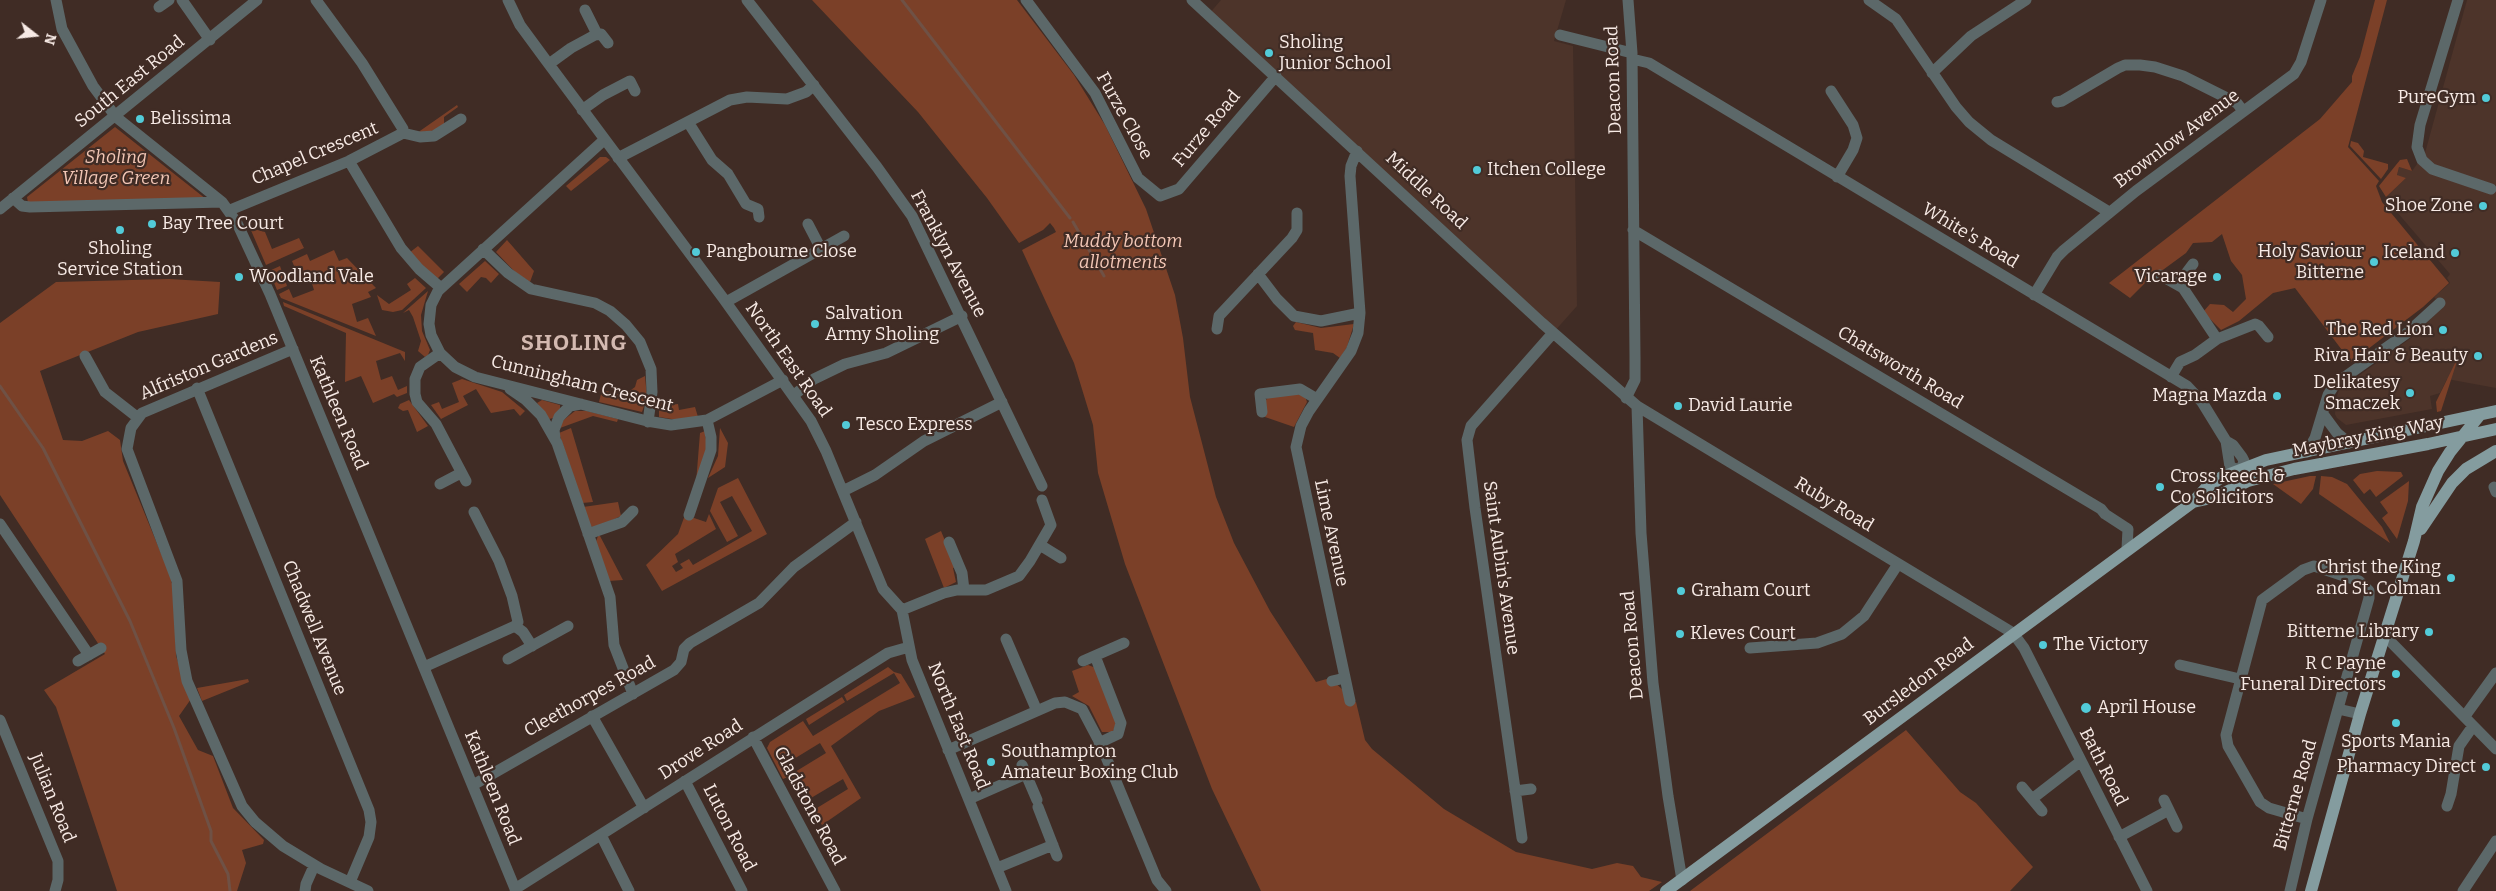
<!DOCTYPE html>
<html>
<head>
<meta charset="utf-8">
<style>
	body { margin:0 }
	#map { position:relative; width:2496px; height:891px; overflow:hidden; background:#402c25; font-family:Bitter,serif }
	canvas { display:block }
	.north { position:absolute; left:10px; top:10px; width:50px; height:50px; -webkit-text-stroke:4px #402c25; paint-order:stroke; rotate:106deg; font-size:14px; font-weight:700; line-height:20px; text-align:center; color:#f7eae5 }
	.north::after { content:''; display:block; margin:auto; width:18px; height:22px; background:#f7eae5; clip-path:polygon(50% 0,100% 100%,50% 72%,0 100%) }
</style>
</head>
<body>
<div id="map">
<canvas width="2496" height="891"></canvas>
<div class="north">N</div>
</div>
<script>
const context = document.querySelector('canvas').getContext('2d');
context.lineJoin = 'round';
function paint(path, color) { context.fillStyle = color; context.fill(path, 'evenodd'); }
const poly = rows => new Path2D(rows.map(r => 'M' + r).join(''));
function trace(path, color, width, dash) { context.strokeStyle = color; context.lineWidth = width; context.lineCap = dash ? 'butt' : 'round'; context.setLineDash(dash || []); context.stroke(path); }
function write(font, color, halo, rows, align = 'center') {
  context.font = font + ' Bitter,serif'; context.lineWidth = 4.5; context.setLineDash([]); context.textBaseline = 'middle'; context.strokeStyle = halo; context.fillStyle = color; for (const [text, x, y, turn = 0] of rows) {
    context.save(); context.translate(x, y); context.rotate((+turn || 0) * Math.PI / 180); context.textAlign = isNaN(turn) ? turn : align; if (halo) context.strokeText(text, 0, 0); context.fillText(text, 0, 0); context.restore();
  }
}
paint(poly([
	[1221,0,1566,0,1554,41,1573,46,1577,306,1553,333,1209,14],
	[2467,0,2496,0,2496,388,2447,379,2440,393,2430,396,2432,409,2346,425,2337,418,2335,414,2336,399,2339,390,2411,338,2443,307,2434,297,2450,283,2447,278,2450,274,2385,198,2406,178,2397,176,2399,167,2412,171,2425,153]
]), '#4d342a');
paint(poly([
	[812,0,1017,0,1074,75,1105,125,1146,209,1175,295,1183,338,1190,397,1216,497,1234,543,1270,611,1316,682,1330,678,1343,690,1347,704,1356,702,1365,740,1372,749,1444,809,1516,852,1592,869,1617,863,1633,866,1641,877,1662,882,1649,891,1261,891,1212,789,1125,564,1098,473,1093,425,1074,363,1022,250,1056,232,1054,228,1050,223,1043,230,1019,243,987,198,918,112],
	[2375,0,2387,0,2348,147,2379,181,2376,186,2382,202,2449,283,2423,307,2351,362,2295,288,2273,293,2239,321,2221,330,2203,312,2210,304,2224,305,2233,312,2246,299,2242,275,2231,261,2222,234,2212,242,2193,243,2186,253,2145,283,2130,298,2109,283,2320,119,2352,82,2352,76,2360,57],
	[457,105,458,107,444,117,444,124,438,130,417,133],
	[115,127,206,199,28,203,27,197],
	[2351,141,2358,143,2364,151,2363,157,2388,164,2388,169,2381,179,2350,146],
	[600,157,606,157,610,160,571,191,566,186],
	[2407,159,2412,171,2399,167,2397,175,2406,178,2386,197,2379,186,2400,160],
	[250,228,265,232,272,249,299,238,304,248,266,265],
	[507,240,534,271,530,282,516,273,496,252],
	[418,246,444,272,437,279,409,253],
	[334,250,339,261,347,258,376,288,368,292,371,297,352,304,357,322,368,318,376,336,281,298,279,294,289,289,293,298,314,290,308,271,298,275,292,261,307,254,310,261],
	[485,261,499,274,491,283,486,278,481,277,467,292,459,284],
	[280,266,287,286,277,290,269,271],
	[415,278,426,288,402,310,393,312,382,310,377,295,389,304,411,290,407,284],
	[169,279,220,282,218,314,138,332,40,371,63,440,82,441,108,431,120,440,123,461,170,575,175,597,176,656,191,699,179,716,198,750,213,756,233,808,264,840,263,844,242,850,246,863,237,891,117,891,56,707,44,690,105,654,0,495,0,323,56,282],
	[428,291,421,315,422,331,430,350,428,355,425,357,418,351,421,341,413,317,409,310,403,313],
	[283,302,405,352,405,361,400,353,376,361,381,380,392,376,398,390,407,386,407,393,397,397,394,394,373,403,361,376,345,382,346,333,284,306],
	[1296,322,1321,328,1354,324,1347,347,1340,358,1333,353,1315,350,1313,333,1295,330,1293,326],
	[2459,355,2441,411,2437,412,2436,402],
	[645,376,647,397,642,412,599,402,602,390,618,394,627,393,635,387,637,380],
	[462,379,502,392,525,411,520,416,514,409,491,413,476,389,463,396,468,405,441,419,431,405,439,402,442,409,459,402,452,383],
	[1297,392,1305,396,1307,402,1294,427,1265,417,1266,400,1269,396],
	[409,400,428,426,417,432,408,410,403,411,398,408,400,404],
	[542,400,560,405,560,410,553,418,549,419,537,403],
	[669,400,670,405,678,404,679,410,695,407,698,417,678,420,659,417,659,402],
	[575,411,587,411,618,419,617,422,593,416,560,428,561,422],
	[571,428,593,502,582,503,559,433],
	[720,428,728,443,725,467,708,478,718,456],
	[705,431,707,448,696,483,700,433],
	[2377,471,2401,472,2403,476,2376,497,2370,489,2364,494,2353,480,2360,474],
	[2310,476,2316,476,2313,489,2301,504,2273,484],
	[2321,476,2332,477,2347,484,2382,527,2390,543,2319,494],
	[738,478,767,534,662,591,646,565,678,534,685,515,706,522,709,514,716,529,675,554,678,562,672,566,676,572,683,568,680,564,689,559,693,565,752,531,732,496,720,502,738,536,727,542,710,511,718,488],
	[2409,481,2408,501,2397,539,2382,518,2388,513,2380,502],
	[618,502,621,516,595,528,590,526,583,507],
	[941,531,956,567,953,568,956,582,944,588,925,539],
	[598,536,600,536,623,580,608,581,595,544],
	[1088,665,1096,668,1116,723,1113,732,1102,732,1089,706,1072,696,1079,692,1072,671],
	[888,667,894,672,901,674,915,697,879,711,831,746,861,798,822,825,812,811,848,789,843,779,806,801,790,776,783,779,767,748,770,742,803,721,813,736,900,683,894,673,847,701,844,695],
	[820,743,826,753,790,775,784,765],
	[248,679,249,682,202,701,197,688],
	[842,697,845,702,809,725,806,719],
	[1906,730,1960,792,1976,803,2033,867,2010,891,1690,891]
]), '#7b4028');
trace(poly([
	[902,0,1070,218],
	[1073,222,1104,276],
	[0,386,43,448,130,621,174,728,211,831,211,841,228,874,230,891]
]), '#6f5145', 3);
trace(poly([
	[56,0,62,29,93,86,116,117,222,202,237,223,270,294,516,891],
	[182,0,210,40],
	[508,0,520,25,545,59,723,298,811,421,826,451,883,589,902,610,912,660,1006,891],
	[747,0,877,167,912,216,1042,486],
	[1026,0,1095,93,1138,178,1160,196,1179,189,1276,76],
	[1192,0,1542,323,1637,406,2013,633,2024,648,2147,891],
	[1869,0,1896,19,1956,107,1969,122,1991,140,2109,212],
	[2458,0,2420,125,2417,147,2422,160,2432,169,2491,189],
	[159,7,169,0],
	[585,10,597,34],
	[1560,35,1632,53],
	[1632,59,1649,63,2187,386,2202,402,2226,441,2233,445,2242,457,2244,461,2241,470],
	[549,64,571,48,595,35,601,34,608,43],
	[1932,73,1971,36,2026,0],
	[1831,91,1853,125,1857,138,1853,150,1837,177],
	[2057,102,2062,101,2118,68,2125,65,2140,65,2155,67,2183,76,2237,103,2243,111],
	[582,110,603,95,630,81,635,91],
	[688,122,712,160,728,174,746,204,758,209,759,217],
	[403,133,420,137,434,136,461,119],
	[604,140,438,291,431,305,429,324,431,335,440,353,455,367,475,377,647,421,671,425,707,420,783,380],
	[618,158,730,100,747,97,787,99,806,92,814,85],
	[349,161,401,248,419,269,441,288],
	[13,198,22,206,30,207,222,202],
	[0,209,257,0],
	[230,210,349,161,403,133,403,129,362,63,316,0],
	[808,224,821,249],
	[1633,230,2101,509,2105,514,2128,529,2127,549],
	[483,249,508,273,531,289,595,303,610,311,626,325,640,342,651,369,652,392,648,422],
	[1258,274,1277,299,1294,316,1321,321,1360,313],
	[2160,275,2183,288,2217,339],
	[2178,284,2193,264],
	[2034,295,2057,257,2064,250,2136,191,2294,74,2301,62,2321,0],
	[726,302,844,236],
	[1217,329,1219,316,1292,238,1297,230,1297,213],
	[293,349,142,413,131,428,127,449,177,581,181,650,187,681,242,806,255,822,283,846,321,869,368,891],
	[440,353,420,367,415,379,415,394,417,402,436,424,466,481],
	[85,356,105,392,137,417],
	[2171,377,2180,362,2195,355,2217,339,2255,324,2259,326,2268,337],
	[197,388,369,810,371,822,369,837,350,882],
	[510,389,526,400,541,415,557,443,610,597,614,645,633,694],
	[794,395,814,379,845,364,886,353,962,316],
	[1626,398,1635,380,1635,357,1632,53,1628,0],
	[1637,406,1641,533,1653,683,1668,796,1682,880],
	[1262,412,1260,394,1300,389,1317,399],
	[2323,414,2337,433,2349,443],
	[555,438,554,430,559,417,570,406,581,404],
	[2226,441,2230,467,2241,470],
	[2307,452,2315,438,2328,395,2335,384,2407,333,2440,303],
	[440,484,461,473],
	[2494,487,2496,492],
	[843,491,875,475,924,441,1002,402],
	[689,515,711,450,711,437,707,420],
	[0,524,89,655],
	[588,534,622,522,633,511],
	[949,542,962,573,964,590],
	[1040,545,1061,558],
	[902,610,944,593,957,590,986,590,1019,576,1030,561,1051,525,1042,500],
	[515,626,523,632,532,646],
	[2384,635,2496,749],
	[1006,639,1037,711],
	[1750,648,1817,643,1842,634,1864,616,1898,564],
	[1095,656,1121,723,1118,734,1099,743],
	[508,659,568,626],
	[78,661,101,648],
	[1083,661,1124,643],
	[2180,665,2240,679],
	[424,667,515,626,518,622,512,596,499,561,474,512],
	[1332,681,1345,678],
	[1350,701,1296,447,1301,426,1309,411,1351,351,1358,333,1360,313,1350,176,1351,166,1357,151],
	[2338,709,2360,714],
	[592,716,644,808],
	[2465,716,2496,673],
	[0,720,58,861,58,880,55,891],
	[753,737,835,891],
	[948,750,1055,703,1065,702,1082,709,1101,745,1157,880,1166,891],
	[1022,765,1037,800],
	[685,781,742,891],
	[473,785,674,670,681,662,684,649,690,643,759,603,794,567,856,522],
	[2022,787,2042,811],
	[1515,791,1531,789],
	[969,799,1026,774],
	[2032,799,2081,761],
	[2164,800,2177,827],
	[2447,806,2451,794,2459,746,2473,726],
	[1038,807,1057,856],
	[601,835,629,891],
	[2119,837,2169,810],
	[1522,838,1475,508,1467,440,1471,426,1553,333],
	[997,868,1053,845],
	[515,889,888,653,909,647],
	[305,891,306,884,314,866],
	[2290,891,2307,819,2369,598,2369,591,2359,581,2314,566,2303,570,2262,600,2226,735,2228,746,2260,802,2269,808,2307,819],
	[2463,891,2496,841]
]), '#5c6869', 11);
trace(poly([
	[2193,502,2216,497,2248,481,2294,469,2428,444,2496,429],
	[2421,529,2452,483,2466,469,2496,451],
	[1666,891,2193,502,2206,488,2222,477,2266,460,2496,411],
	[2311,891,2360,714,2414,541,2422,507,2438,471,2450,452,2479,416]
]), '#849c9f', 12);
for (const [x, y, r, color] of [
	[1269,53,5,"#52cbd8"],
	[2486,98,5,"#52cbd8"],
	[140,119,5,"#52cbd8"],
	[1477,170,5,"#52cbd8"],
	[2483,206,5,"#52cbd8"],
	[152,224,5,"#52cbd8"],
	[120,230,5,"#52cbd8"],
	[696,252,5,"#52cbd8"],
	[2455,253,5,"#52cbd8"],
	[2374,262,5,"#52cbd8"],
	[239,277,5,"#52cbd8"],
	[2217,277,5,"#52cbd8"],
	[815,324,5,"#52cbd8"],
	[2443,330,5,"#52cbd8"],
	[2478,356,5,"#52cbd8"],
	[2410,393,5,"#52cbd8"],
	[2277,396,5,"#52cbd8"],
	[1678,406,5,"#52cbd8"],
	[846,425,5,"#52cbd8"],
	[2160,487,5,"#52cbd8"],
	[2451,578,5,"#52cbd8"],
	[1681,591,5,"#52cbd8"],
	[2429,632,5,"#52cbd8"],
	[1680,634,5,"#52cbd8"],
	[2043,645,5,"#52cbd8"],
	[2396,674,5,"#52cbd8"],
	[2086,708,6,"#52cbd8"],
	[2396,723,5,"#52cbd8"],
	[991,762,5,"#52cbd8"],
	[2486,767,5,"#52cbd8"]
]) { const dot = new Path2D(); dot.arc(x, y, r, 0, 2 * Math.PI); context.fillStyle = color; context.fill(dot); trace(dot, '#402c25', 2); }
write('18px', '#f7eae5', '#402c25', [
	["Sholing",1279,43],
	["Junior School",1279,64],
	["PureGym",2476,98,"right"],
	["Belissima",150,119],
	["Itchen College",1487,170],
	["Shoe Zone",2473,206,"right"],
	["Bay Tree Court",162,224],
	["Sholing",120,249,"center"],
	["Service Station",120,270,"center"],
	["Pangbourne Close",706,252],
	["Holy Saviour",2364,252,"right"],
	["Bitterne",2364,273,"right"],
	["Iceland",2445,253,"right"],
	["Woodland Vale",249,277],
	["Vicarage",2207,277,"right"],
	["Salvation",825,314],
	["Army Sholing",825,335],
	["The Red Lion",2433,330,"right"],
	["Riva Hair & Beauty",2468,356,"right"],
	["Delikatesy",2400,383,"right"],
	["Smaczek",2400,404,"right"],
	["Magna Mazda",2267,396,"right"],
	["David Laurie",1688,406],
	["Tesco Express",856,425],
	["Cross keech &",2170,477],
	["Co Solicitors",2170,498],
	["Christ the King",2441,568,"right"],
	["and St. Colman",2441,589,"right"],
	["Graham Court",1691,591],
	["Bitterne Library",2419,632,"right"],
	["Kleves Court",1690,634],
	["The Victory",2053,645],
	["R C Payne",2386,664,"right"],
	["Funeral Directors",2386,685,"right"],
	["April House",2097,708],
	["Sports Mania",2396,742,"center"],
	["Southampton",1001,752],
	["Amateur Boxing Club",1001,773],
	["Pharmacy Direct",2476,767,"right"]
], 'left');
write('18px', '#f7eae5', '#402c25', [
	["Deacon Road",1614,80,-92],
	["South East Road",130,82,-39],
	["Furze Close",1124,116,61],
	["Furze Road",1207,129,-50],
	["Brownlow Avenue",2177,139,-37],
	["Chapel Crescent",315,154,-23],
	["Middle Road",1426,191,43],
	["White's Road",1970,236,31],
	["Franklyn Avenue",948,254,62],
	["North East Road",788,360,55],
	["Alfriston Gardens",209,366,-23],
	["Chatsworth Road",1900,368,31],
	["Cunningham Crescent",582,384,14],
	["Kathleen Road",338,413,67],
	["Maybray King Way",2368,437,-11],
	["Ruby Road",1834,505,31],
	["Lime Avenue",1331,533,78],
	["Saint Aubin's Avenue",1501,568,82],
	["Chadwell Avenue",314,628,68],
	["Deacon Road",1633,645,-95],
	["Bursledon Road",1919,682,-37],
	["Cleethorpes Road",590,697,-29],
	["North East Road",958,726,68],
	["Drove Road",701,750,-33],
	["Bath Road",2103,767,63],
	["Kathleen Road",492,788,68],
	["Bitterne Road",2296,795,-74],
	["Julian Road",52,798,68],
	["Gladstone Road",809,806,62],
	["Luton Road",729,828,63]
]);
write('italic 18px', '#f3c7b6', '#402c25', [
	["Sholing",116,158],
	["Village Green",116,179],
	["Muddy bottom",1123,242],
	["allotments",1123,263]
]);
context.letterSpacing = '1px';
write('bold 22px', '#d3b9b0', '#402c25', [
	["SHOLING",574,344]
]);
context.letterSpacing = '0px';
</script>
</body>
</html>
